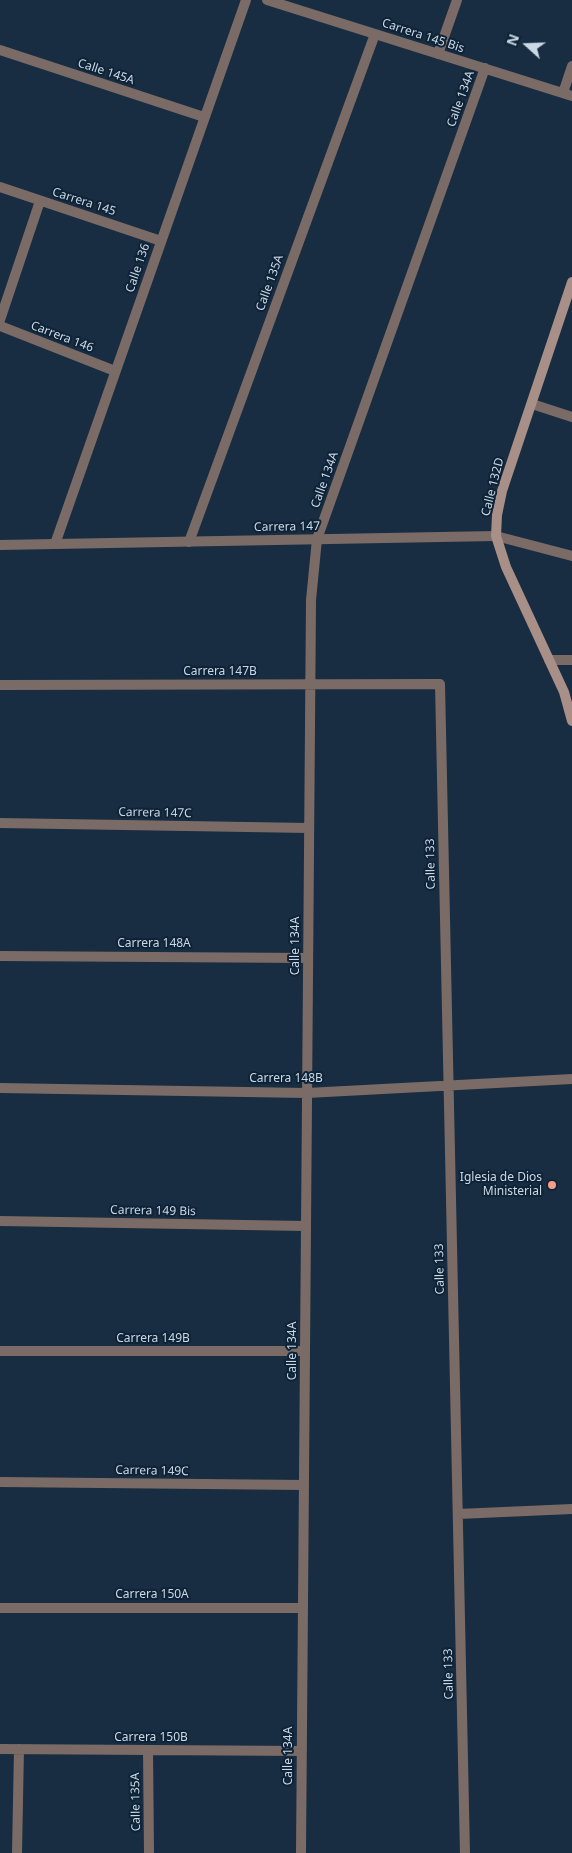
<!DOCTYPE html>
<html>
<head>
<meta charset="utf-8">
<style>
	body { margin:0 }
	#map { position:relative; width:572px; height:1853px; overflow:hidden; background:#182d41; font-family:"Noto Sans",sans-serif }
	canvas { display:block }
	.north { position:absolute; left:502px; top:20px; width:50px; height:50px; -webkit-text-stroke:4px #0e2337; paint-order:stroke; rotate:290deg; font-size:14px; font-weight:700; line-height:20px; text-align:center; color:#cbd8e5 }
	.north::after { content:''; display:block; margin:auto; width:18px; height:22px; background:#cbd8e5; clip-path:polygon(50% 0,100% 100%,50% 72%,0 100%) }
</style>
</head>
<body>
<div id="map">
<canvas width="572" height="1853"></canvas>
<div class="north">N</div>
</div>
<script>
const context = document.querySelector('canvas').getContext('2d');
context.lineJoin = 'round';
const poly = rows => new Path2D(rows.map(r => 'M' + r).join(''));
function trace(path, color, width, dash) { context.strokeStyle = color; context.lineWidth = width; context.lineCap = dash ? 'butt' : 'round'; context.setLineDash(dash || []); context.stroke(path); }
function write(font, color, halo, rows, align = 'center') {
  context.font = font + ' "Noto Sans",sans-serif'; context.lineWidth = 4; context.setLineDash([]); context.textBaseline = 'middle'; context.strokeStyle = halo; context.fillStyle = color; for (const [text, x, y, turn = 0] of rows) {
    context.save(); context.translate(x, y); context.rotate((+turn || 0) * Math.PI / 180); context.textAlign = isNaN(turn) ? turn : align; if (halo) context.strokeText(text, 0, 0); context.fillText(text, 0, 0); context.restore();
  }
}
trace(poly([
	[267,0,572,96],
	[0,50,204,117],
	[438,54,457,0],
	[563,93,572,66],
	[0,187,161,241],
	[0,320,40,201],
	[0,326,115,371],
	[532,404,572,417],
	[496,536,572,556],
	[189,542,375,34],
	[55,544,246,0],
	[549,660,572,660],
	[0,685,440,684,465,1853],
	[0,823,309,828],
	[0,956,308,958],
	[0,1088,307,1093,572,1079],
	[0,1221,306,1226],
	[0,1351,305,1351],
	[0,1482,304,1485],
	[458,1514,572,1509],
	[0,1608,303,1608],
	[0,1749,302,1751],
	[148,1750,149,1853],
	[17,1853,19,1749],
	[301,1853,311,600,317,539,485,68]
]), '#7b6b67', 10);
trace(poly([
	[0,545,496,536]
]), '#7b6b67', 10);
trace(poly([
	[572,282,502,491,497,515,496,536,506,567,564,692,572,721]
]), '#a88f88', 10);
for (const [x, y, r, color] of [
	[552,1185,5,"#f49e86"]
]) { const dot = new Path2D(); dot.arc(x, y, r, 0, 2 * Math.PI); context.fillStyle = color; context.fill(dot); trace(dot, '#0e2337', 2); }
write('12px', '#cbd8e5', '#0e2337', [
	["Carrera 145 Bis",423,36,18],
	["Calle 145A",106,72,18],
	["Calle 134A",461,99,-70],
	["Carrera 145",84,202,18],
	["Calle 136",138,268,-71],
	["Calle 135A",270,283,-70],
	["Carrera 146",62,337,21],
	["Calle 134A",325,480,-70],
	["Calle 132D",493,487,-76],
	["Carrera 147",287,527,-1],
	["Carrera 147B",220,672],
	["Carrera 147C",155,813,1],
	["Calle 133",431,864,-91],
	["Carrera 148A",154,944],
	["Calle 134A",296,946,-90],
	["Carrera 148B",286,1079],
	["Carrera 149 Bis",153,1211,1],
	["Calle 133",440,1269,-91],
	["Carrera 149B",153,1339],
	["Calle 134A",293,1351,-90],
	["Carrera 149C",152,1471,1],
	["Carrera 150A",152,1595],
	["Calle 133",449,1674,-91],
	["Carrera 150B",151,1738],
	["Calle 134A",289,1756,-90],
	["Calle 135A",136,1802,-91]
]);
write('12px', '#cbd8e5', '#0e2337', [
	["Iglesia de Dios",542,1178],
	["Ministerial",542,1192]
], 'right');
</script>
</body>
</html>
